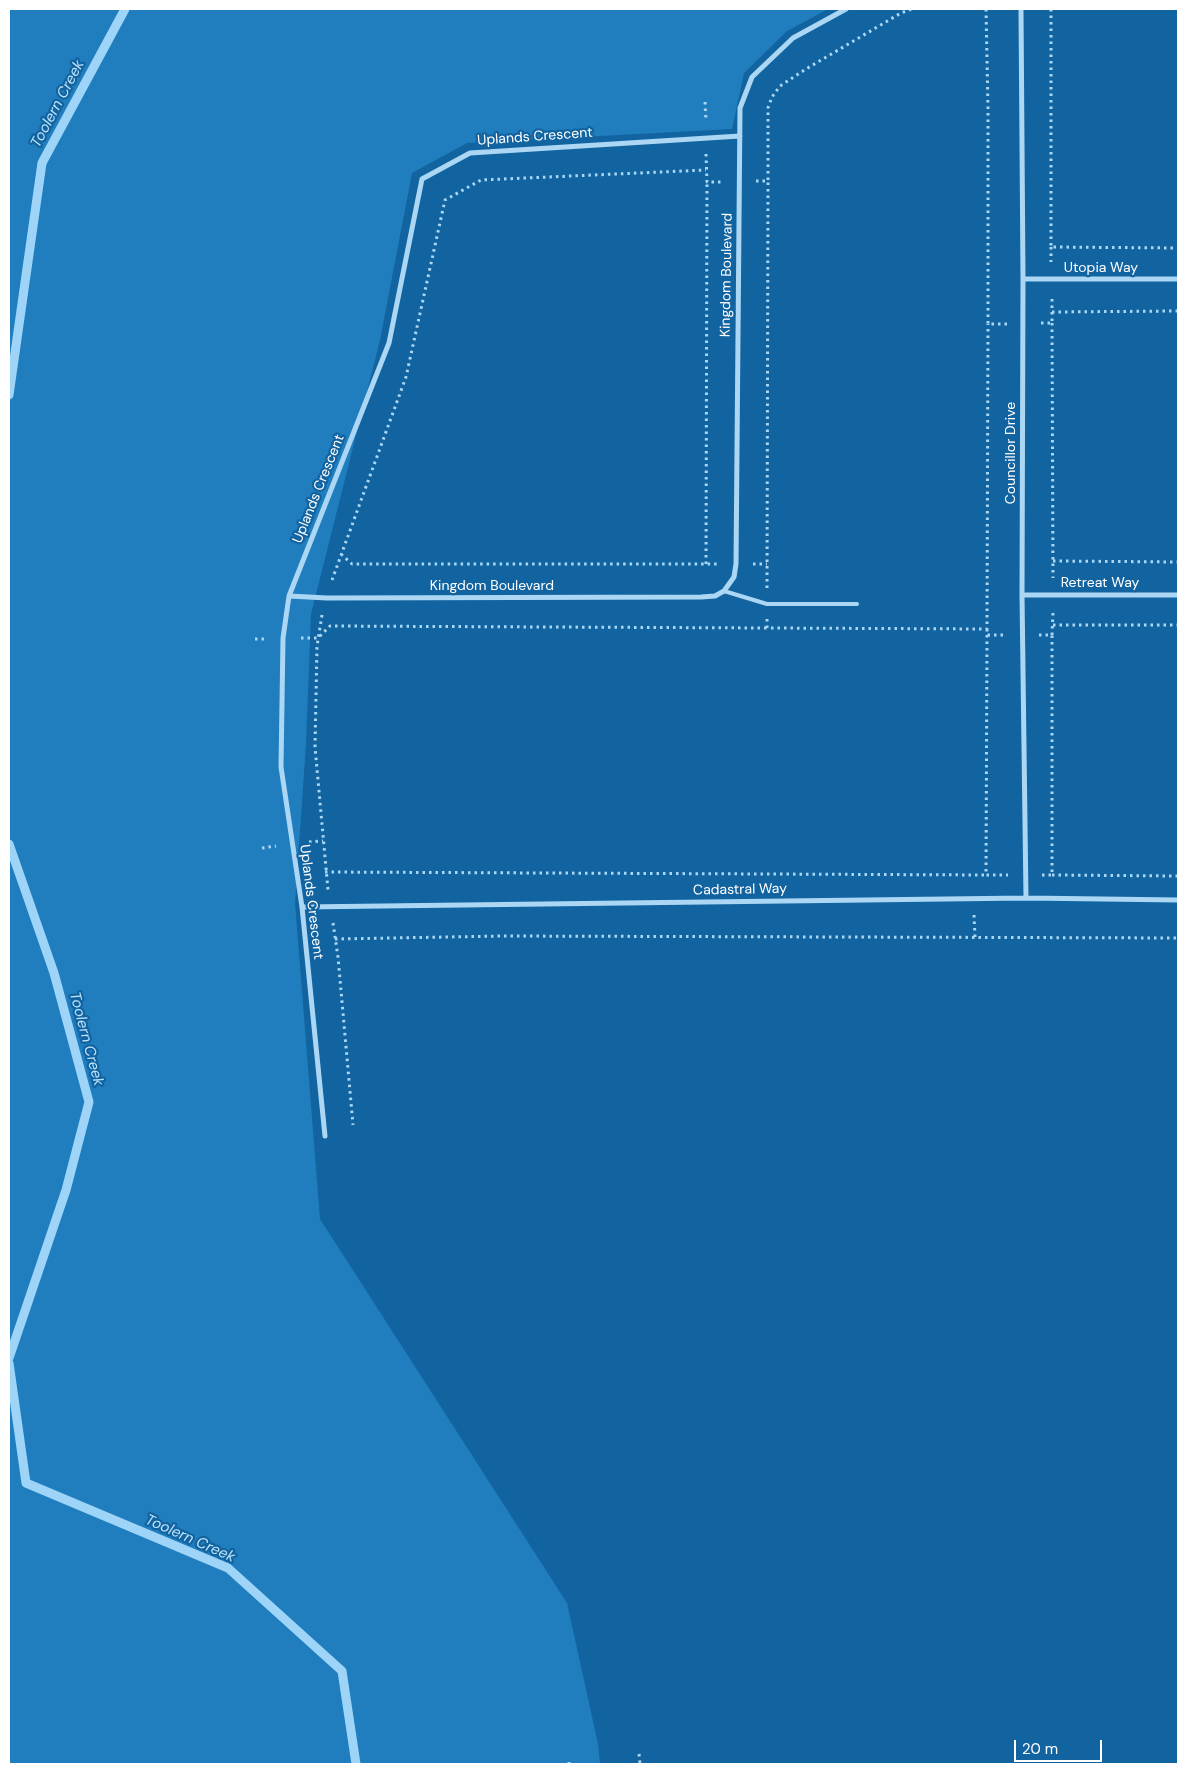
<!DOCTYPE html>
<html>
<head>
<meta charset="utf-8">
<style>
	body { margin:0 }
	#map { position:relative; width:1187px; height:1773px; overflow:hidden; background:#1264a1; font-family:"DM Sans",sans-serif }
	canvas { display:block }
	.frame { position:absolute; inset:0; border:10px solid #fff; pointer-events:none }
	.scale { position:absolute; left:1014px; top:1740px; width:88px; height:22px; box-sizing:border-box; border:2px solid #fff; border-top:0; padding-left:6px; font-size:15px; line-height:18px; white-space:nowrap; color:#fff; -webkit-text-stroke:4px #1264a1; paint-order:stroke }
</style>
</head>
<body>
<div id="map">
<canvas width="1187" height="1773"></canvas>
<div class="frame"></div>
<div class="scale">20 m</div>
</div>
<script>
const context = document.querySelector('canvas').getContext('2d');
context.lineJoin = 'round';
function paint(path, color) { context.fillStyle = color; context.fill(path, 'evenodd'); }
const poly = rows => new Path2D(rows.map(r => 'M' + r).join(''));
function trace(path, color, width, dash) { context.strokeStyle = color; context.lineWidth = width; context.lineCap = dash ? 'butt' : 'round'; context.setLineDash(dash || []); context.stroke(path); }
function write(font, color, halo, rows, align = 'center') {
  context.font = font + ' "DM Sans",sans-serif'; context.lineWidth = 4.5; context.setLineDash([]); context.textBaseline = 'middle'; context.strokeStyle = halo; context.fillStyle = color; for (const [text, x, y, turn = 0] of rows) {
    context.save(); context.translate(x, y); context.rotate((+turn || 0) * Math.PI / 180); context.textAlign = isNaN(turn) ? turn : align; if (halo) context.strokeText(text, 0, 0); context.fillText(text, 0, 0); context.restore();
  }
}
paint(poly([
	[9,9,828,9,787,31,744,73,732,129,467,143,412,173,380,340,311,614,306,744,295,903,320,1219,567,1603,598,1744,600,1764,9,1764]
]), '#207ebe');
trace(poly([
	[9,395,42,163,125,9],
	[9,844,54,973,89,1102,66,1190,9,1358],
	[9,1363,26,1483,228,1568,342,1671,356,1764]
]), '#9dd4f8', 9);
trace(poly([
	[986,9,988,109,988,324,1007,324],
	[1051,9,1051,247,1178,248],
	[705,102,706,121],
	[706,154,707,182,722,182],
	[756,181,768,181,768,108,772,97,780,86,806,69,901,13,912,9],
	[1051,247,1051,262],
	[1052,312,1178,311],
	[1041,323,1052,323,1052,296],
	[1052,323,1053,578],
	[341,554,352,564,719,564],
	[1053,561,1178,562],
	[706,564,707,182],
	[753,564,767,564],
	[332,580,406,377,445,200,481,180,706,170],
	[767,588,768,181],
	[322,615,317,646,315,747,328,890],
	[767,619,767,628,987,629,988,324],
	[1053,625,1178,625],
	[987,629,987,635,1005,635],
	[987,635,986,875,1008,875],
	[1039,635,1052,635,1053,612],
	[301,638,318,638,330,626,767,628],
	[255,639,267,639],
	[309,842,323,841],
	[262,848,276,846],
	[325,872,986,875],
	[1042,875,1052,875,1052,635],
	[1052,875,1178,876],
	[974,915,975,937],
	[333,923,338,957,353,1125],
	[335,939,503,936,1178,938],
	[639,1754,640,1764],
	[569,1762,569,1764]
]), '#abd7f5', 3, [2.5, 4]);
trace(poly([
	[724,591,767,604,857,604]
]), '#abd7f5', 4);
trace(poly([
	[1021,9,1023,279,1022,595,1026,898],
	[1023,279,1178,279],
	[1022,595,1178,595],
	[289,596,327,598,701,597,715,596,724,591,734,577,736,564,740,108,752,77,793,38,846,9],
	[302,907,1026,898,1178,900],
	[325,1136,302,907,281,767,283,638,289,596,389,343,422,179,470,153,740,136]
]), '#abd7f5', 5);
write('14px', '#fff', '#1264a1', [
	["Uplands Crescent",535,137,-4],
	["Utopia Way",1101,268],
	["Kingdom Boulevard",727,275,-89],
	["Councillor Drive",1011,453,-90],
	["Uplands Crescent",319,489,-68],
	["Retreat Way",1100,583],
	["Kingdom Boulevard",492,586],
	["Cadastral Way",740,890,-1],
	["Uplands Crescent",311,902,83]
]);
write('italic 15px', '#bce2fb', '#1264a1', [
	["Toolern Creek",58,104,-62],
	["Toolern Creek",86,1039,75],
	["Toolern Creek",190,1539,24]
]);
</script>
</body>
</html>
